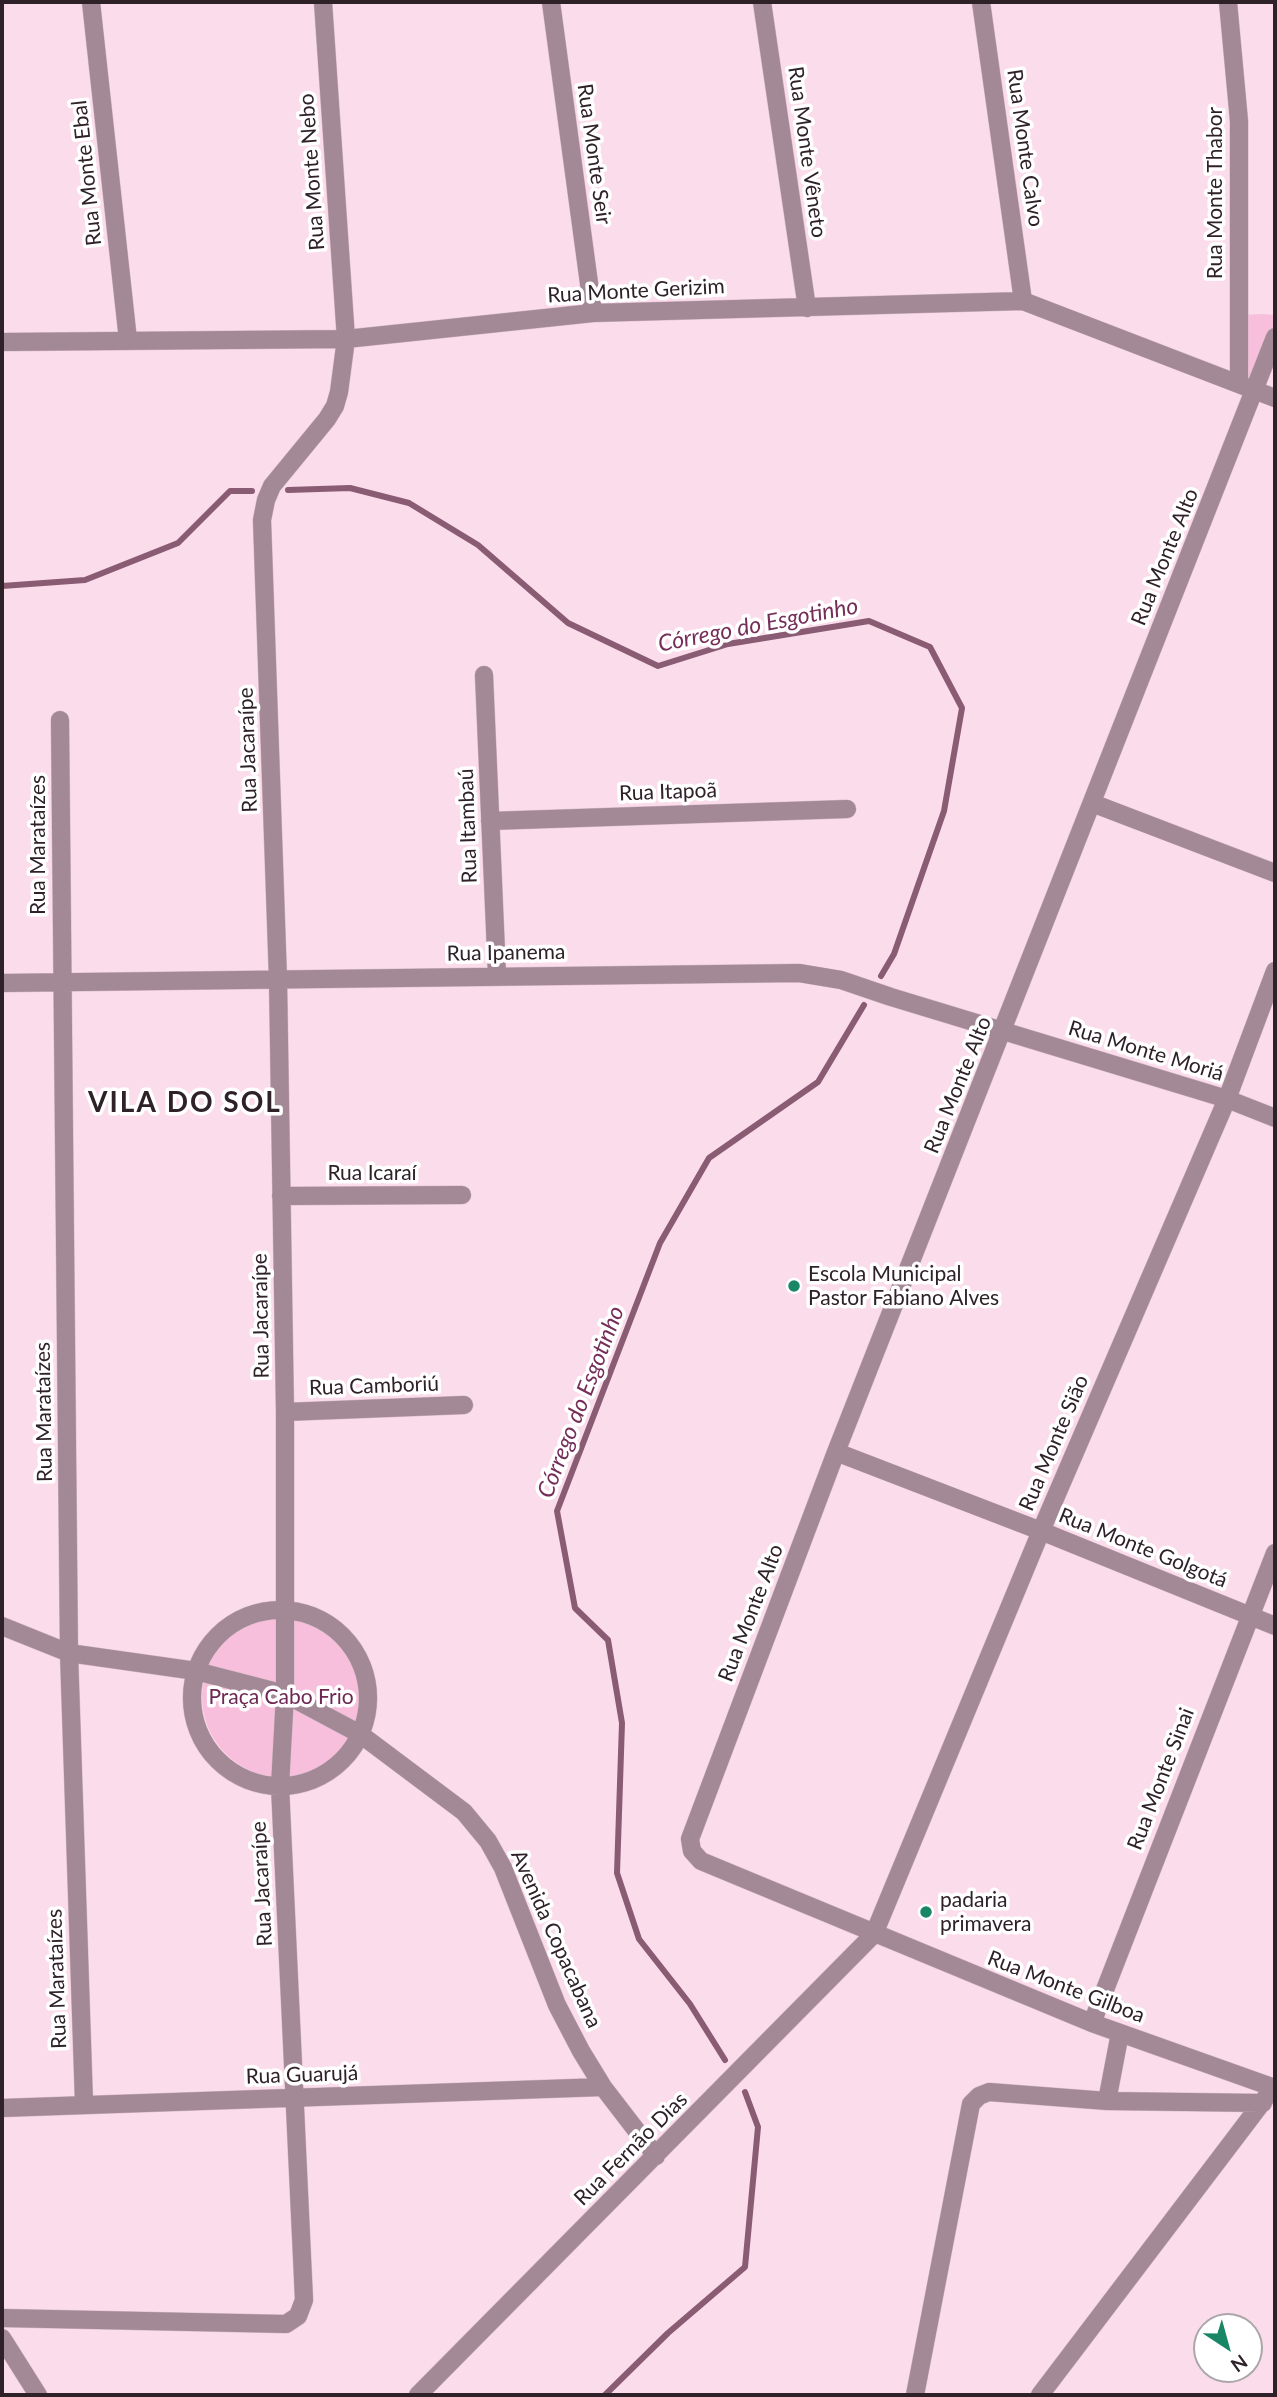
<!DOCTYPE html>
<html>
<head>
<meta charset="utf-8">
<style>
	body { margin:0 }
	#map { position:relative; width:1277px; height:2397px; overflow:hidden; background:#fbdceb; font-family:Lato,sans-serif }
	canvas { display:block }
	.frame { position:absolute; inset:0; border:4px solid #2e2128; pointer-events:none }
	.north { position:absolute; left:1193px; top:2313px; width:70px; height:70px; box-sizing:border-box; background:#fff; border:2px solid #aba6a9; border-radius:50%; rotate:144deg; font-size:19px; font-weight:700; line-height:28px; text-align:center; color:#2e2128 }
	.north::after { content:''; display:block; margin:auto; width:24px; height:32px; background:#198765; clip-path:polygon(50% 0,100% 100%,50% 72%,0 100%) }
</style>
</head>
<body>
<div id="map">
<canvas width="1277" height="2397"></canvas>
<div class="frame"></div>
<div class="north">N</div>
</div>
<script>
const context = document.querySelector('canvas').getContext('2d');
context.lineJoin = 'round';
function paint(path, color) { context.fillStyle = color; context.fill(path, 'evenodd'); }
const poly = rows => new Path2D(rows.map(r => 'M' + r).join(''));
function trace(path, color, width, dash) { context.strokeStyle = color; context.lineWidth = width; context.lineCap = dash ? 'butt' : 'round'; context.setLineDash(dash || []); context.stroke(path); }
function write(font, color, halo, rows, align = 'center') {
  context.font = font + ' Lato,sans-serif'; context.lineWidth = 7; context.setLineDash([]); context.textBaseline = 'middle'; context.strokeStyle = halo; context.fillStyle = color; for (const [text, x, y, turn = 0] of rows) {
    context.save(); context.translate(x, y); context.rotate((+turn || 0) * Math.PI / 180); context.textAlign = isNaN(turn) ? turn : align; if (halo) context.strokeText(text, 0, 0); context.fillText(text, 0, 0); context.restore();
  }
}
paint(poly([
	[1263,314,1275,315,1275,329,1254,385,1243,382,1242,315],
	'202 1697a80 80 0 1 1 160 0a80 80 0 1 1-160 0Z'
]), '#f8bfdd');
trace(poly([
	[288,490,350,488,409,503,478,545,568,623,658,666,728,644,869,621,930,647,962,708,944,811,894,954,881,976],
	[2,586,85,580,178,543,230,491,252,491],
	[725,2060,690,2004,639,1939,617,1873,622,1723,608,1640,575,1608,557,1511,660,1243,709,1158,818,1082,864,1005],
	[605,2395,668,2333,745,2267,758,2127,745,2092]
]), '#895c74', 6);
const minor = poly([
	[91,2,128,340],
	[551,2,593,313],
	[762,2,807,308],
	[981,2,1023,301],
	[1228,2,1239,121,1239,384],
	[1275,337,836,1452,690,1839,692,1851,701,1861,1092,2023,1275,2088],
	[2,342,346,339,593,313,1023,301,1275,398],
	[484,675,497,975],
	[60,720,69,1653,84,2103],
	[1092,803,1275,873],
	[490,821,847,809],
	[2,983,799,973,841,980,891,997,1227,1099,1275,1118],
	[281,1196,462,1195],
	[285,1412,464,1405],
	[836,1452,1041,1531,1275,1626],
	'192 1698a88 88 0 1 1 176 0a88 88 0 1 1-176 0Z',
	[2,1626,69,1653,196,1671,285,1694,360,1734,464,1812,488,1841,503,1868,557,2005,581,2051,603,2087,656,2156],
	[1092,2023,1275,1553],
	[1107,2101,1120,2033],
	[2,2108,603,2087],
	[2,2318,286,2324,298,2316,304,2300,280,1786,285,1694,285,1412,278,979,262,520,266,500,272,486,327,419,335,406,339,392,346,339,323,2],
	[2,2338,38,2395],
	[418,2395,874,1934,1041,1531,1227,1099,1275,971],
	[915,2395,971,2104,979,2096,989,2092,1107,2101,1263,2103],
	[1040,2395,1267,2096]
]);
trace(minor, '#d6bac8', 19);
trace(minor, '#a38896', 18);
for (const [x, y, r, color] of [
	[794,1286,7,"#198765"],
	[926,1912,7,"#198765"]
]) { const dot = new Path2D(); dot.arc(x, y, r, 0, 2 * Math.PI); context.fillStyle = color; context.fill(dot); trace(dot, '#fff', 2.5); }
write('21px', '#2e2128', '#fff', [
	["Rua Monte Calvo",1025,148,82],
	["Rua Monte Vêneto",807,152,82],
	["Rua Monte Seir",594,154,82],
	["Rua Monte Nebo",312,172,-94],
	["Rua Monte Ebal",87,173,-96],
	["Rua Monte Thabor",1215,193,-90],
	["Rua Monte Gerizim",636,291,-3],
	["Rua Monte Alto",1165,557,-68],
	["Rua Jacaraípe",248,750,-92],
	["Rua Itapoã",668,792,-2],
	["Rua Itambaú",468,826,-92],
	["Rua Marataízes",38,845,-90],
	["Rua Ipanema",506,953,-1],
	["Rua Monte Moriá",1146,1051,17],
	["Rua Monte Alto",958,1085,-68],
	["Rua Icaraí",372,1173],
	["Rua Jacaraípe",261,1316,-91],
	["Rua Camboriú",374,1386,-2],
	["Rua Marataízes",44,1412,-91],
	["Rua Monte Sião",1054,1443,-67],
	["Rua Monte Golgotá",1143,1548,22],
	["Rua Monte Alto",751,1613,-69],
	["Rua Monte Sinai",1161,1779,-69],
	["Rua Jacaraípe",262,1884,-93],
	["Avenida Copacabana",556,1939,66],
	["Rua Marataízes",57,1979,-92],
	["Rua Monte Gilboa",1066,1987,21],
	["Rua Guarujá",302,2075,-2],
	["Rua Fernão Dias",631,2149,-45]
]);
write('21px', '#2e2128', '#fff', [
	["Escola Municipal",808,1274],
	["Pastor Fabiano Alves",808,1298],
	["padaria",940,1900],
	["primavera",940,1924]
], 'left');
write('21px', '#6e2752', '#fff', [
	["Praça Cabo Frio",281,1697]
]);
write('italic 23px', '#752e58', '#fff', [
	["Córrego do Esgotinho",758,625,-11],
	["Córrego do Esgotinho",581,1402,-69]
]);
context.letterSpacing = '2px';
write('bold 28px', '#2e2128', '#fff', [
	["VILA DO SOL",185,1103]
]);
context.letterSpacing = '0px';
</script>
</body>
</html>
